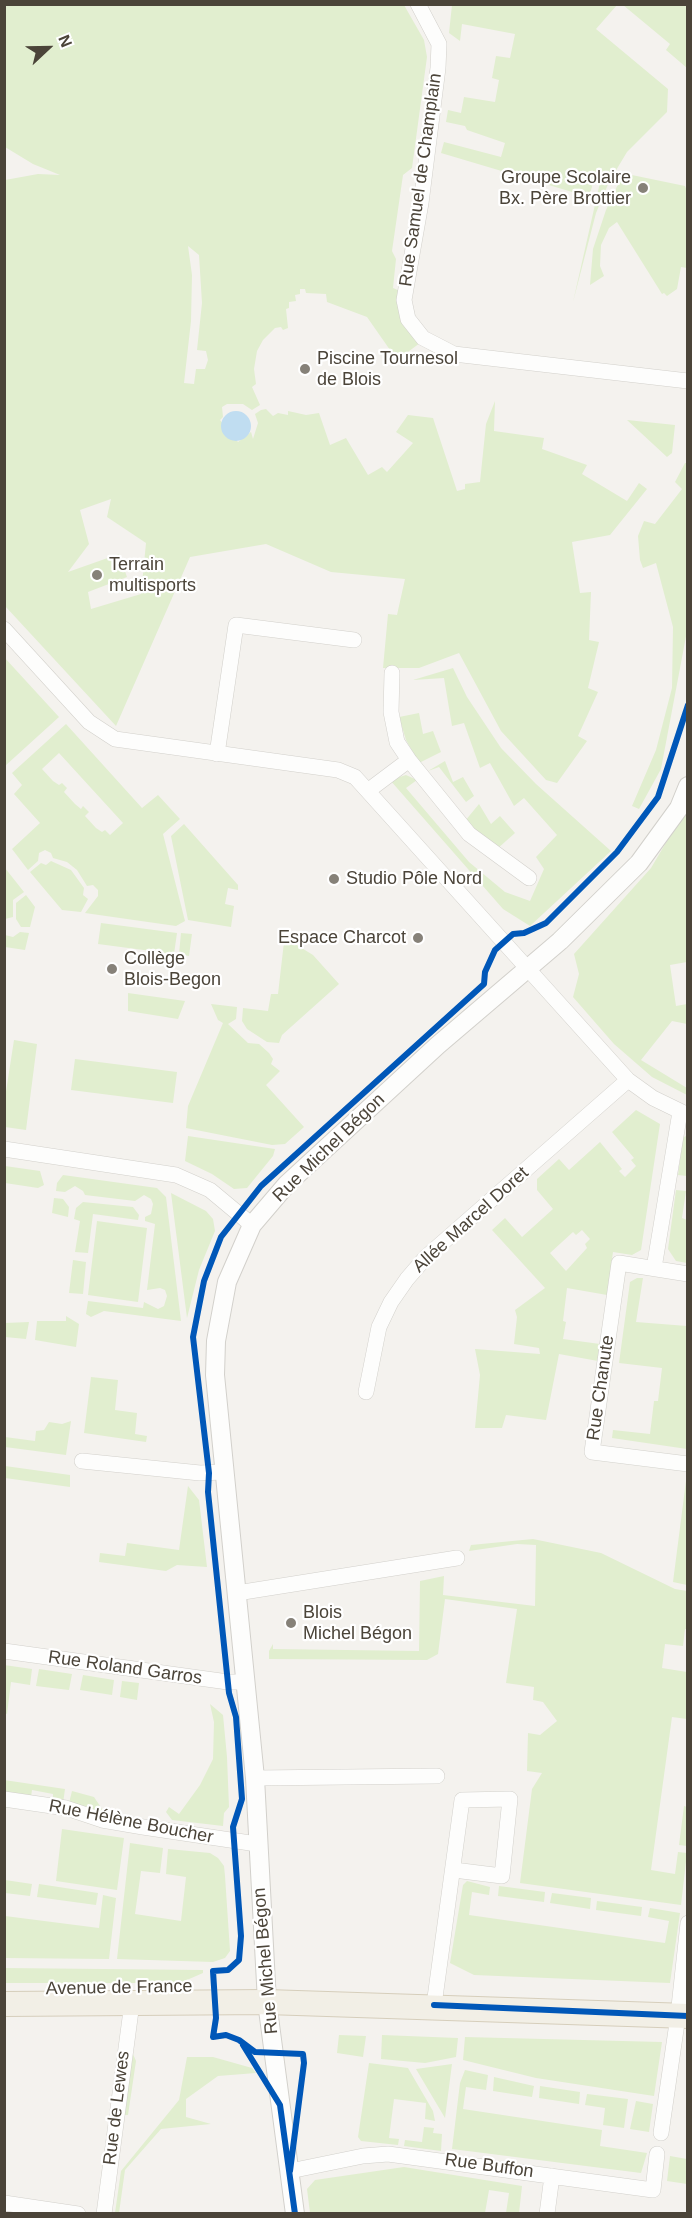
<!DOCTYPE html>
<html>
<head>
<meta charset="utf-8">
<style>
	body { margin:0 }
	#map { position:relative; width:692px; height:2218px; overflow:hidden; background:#f4f2ee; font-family:Arial,sans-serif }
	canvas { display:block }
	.frame { position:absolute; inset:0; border:6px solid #4b4439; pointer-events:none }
	.north { position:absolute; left:18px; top:18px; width:60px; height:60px; -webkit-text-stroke:4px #fff; paint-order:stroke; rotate:68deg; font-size:16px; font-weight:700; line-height:24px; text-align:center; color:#4b4439 }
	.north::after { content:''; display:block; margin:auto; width:21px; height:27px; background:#4b4439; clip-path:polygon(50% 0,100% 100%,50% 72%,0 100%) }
</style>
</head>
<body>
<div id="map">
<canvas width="692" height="2218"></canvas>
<div class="frame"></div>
<div class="north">N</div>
</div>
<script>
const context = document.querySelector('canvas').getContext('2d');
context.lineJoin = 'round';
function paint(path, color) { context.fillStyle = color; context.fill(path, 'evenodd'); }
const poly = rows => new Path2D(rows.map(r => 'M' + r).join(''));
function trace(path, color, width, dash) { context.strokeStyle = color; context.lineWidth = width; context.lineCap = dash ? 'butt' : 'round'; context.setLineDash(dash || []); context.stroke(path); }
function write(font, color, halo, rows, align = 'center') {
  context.font = font + ' Arial,sans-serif'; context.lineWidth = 4.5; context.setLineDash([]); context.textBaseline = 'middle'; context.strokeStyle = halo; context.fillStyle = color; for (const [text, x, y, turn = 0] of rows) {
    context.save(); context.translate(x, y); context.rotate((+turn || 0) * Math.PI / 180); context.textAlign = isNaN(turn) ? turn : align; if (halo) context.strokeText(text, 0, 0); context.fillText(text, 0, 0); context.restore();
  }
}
paint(poly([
	[4,5,404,5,424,40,427,57,412,168,403,175,392,251,396,259,393,288,400,291,420,343,397,360,367,317,327,302,326,294,306,293,305,289,300,289,300,294,295,295,296,301,289,302,289,308,286,309,288,328,283,330,281,327,275,328,263,340,257,351,254,369,256,384,252,387,260,405,252,410,243,404,227,404,222,407,223,417,220,420,238,442,251,432,253,439,258,423,255,414,261,410,266,409,273,416,278,413,288,415,288,411,306,415,319,413,330,445,346,438,368,475,382,467,387,472,413,443,396,432,408,415,433,418,457,491,465,489,465,484,480,482,486,424,495,401,494,431,544,438,542,449,587,465,582,474,627,501,639,483,647,489,610,535,572,542,580,593,591,592,589,640,599,642,588,688,598,692,578,736,587,741,557,783,546,780,501,731,459,653,419,668,383,668,388,614,397,615,405,579,331,572,266,544,190,557,116,726,5,606,5,180,38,174,60,175,33,164,5,147],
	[188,246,199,255,202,303,197,350,206,351,208,360,205,369,196,369,194,384,184,383,191,321,192,275],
	[111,499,107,517,146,543,141,594,91,609,88,592,127,577,119,554,68,572,89,544,80,510],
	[452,5,617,5,596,29,668,89,667,112,627,152,609,182,596,213,573,302,601,178,595,176,589,197,441,153,444,142,501,157,505,143,467,130,465,126,446,122,448,110,461,113,464,97,495,102,499,80,492,78,496,56,510,58,515,34,462,24,460,41,449,33],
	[623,5,687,5,687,68,666,50,670,44],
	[627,174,685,186,687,191,687,268,681,267,677,289,667,296,664,293,662,294,617,222,609,228,601,245,600,266,604,276,590,285,593,249,606,210,620,180],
	[627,420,675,425,672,453,667,457],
	[685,463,688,463,687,631,661,769,639,809,632,806,656,750,672,688,673,627,656,563,643,568,640,560,638,536,644,521,655,524,682,489,675,482],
	[4,657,59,717,5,766,4,766],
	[453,668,467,697,501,748,536,784,611,851,530,926,503,909,390,780,406,775,417,780,406,788,469,862,505,892,530,901,544,869,536,857,557,835,524,798,514,806,490,763,480,768,464,723,452,726,444,678,413,680],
	[419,713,423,734,433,731,441,752,419,763,406,740,399,717],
	[66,724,142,808,158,795,180,819,163,834,185,921,176,926,85,913,98,896,98,890,93,885,87,886,77,870,67,862,53,858,51,853,45,850,39,853,38,861,28,870,12,849,40,823,14,794,22,785,12,773],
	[59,753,123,823,110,835,105,830,102,832,96,828,85,816,89,812,83,806,81,809,75,804,64,792,67,788,62,783,59,785,53,781,42,769],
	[445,761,453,782,463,777,474,796,466,802,439,767,428,771],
	[479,804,491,824,500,816,515,833,497,849,465,821],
	[687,807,687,962,670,965,676,1006,687,1004,687,1024,672,1021,641,1060,687,1088,687,1095,652,1077,614,1044,573,997,579,974,574,954,651,868],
	[184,824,238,885,238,890,228,888,225,904,234,906,231,927,188,920,171,836],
	[51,861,71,870,84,888,83,895,88,899,81,912,62,910,30,872,41,863,46,865],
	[5,868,24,892,13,900,13,917,5,919],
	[26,895,35,907,30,927,21,927,16,919,16,903],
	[101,923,177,933,174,954,98,944],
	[20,932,29,933,25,950,5,947,5,935,13,937],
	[181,933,192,934,189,956,179,954],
	[287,939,313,955,339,984,282,1035,279,1043,267,1042,247,1029,242,1021,243,1008,268,1011,271,994,278,994,284,942],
	[128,993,185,1001,178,1019,128,1011],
	[211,1004,237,1007,236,1019,228,1024,248,1043,259,1044,269,1053,273,1059,271,1064,280,1071,266,1085,304,1127,285,1144,272,1145,186,1128,188,1106,223,1023,218,1020],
	[14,1040,37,1044,26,1130,5,1127,5,1098],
	[75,1059,177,1072,173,1103,71,1090],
	[636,1110,660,1124,641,1250,632,1255,613,1252,607,1295,567,1288,563,1321,566,1322,563,1339,600,1344,598,1361,559,1354,546,1420,506,1415,502,1428,475,1428,480,1375,475,1349,540,1354,539,1348,514,1344,517,1317,515,1310,545,1288,492,1230,505,1218,522,1237,553,1209,537,1190,537,1179,559,1159,569,1170,600,1142,622,1169,619,1171,625,1177,636,1166,631,1160,634,1158,612,1132],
	[582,1230,590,1239,585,1244,587,1248,566,1271,550,1253,573,1232,576,1235],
	[188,1136,275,1149,273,1156,247,1188,234,1189,212,1174,185,1161],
	[687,1136,687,1176,678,1175,683,1137],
	[5,1166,40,1171,44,1185,38,1188,5,1183],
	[63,1175,157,1188,166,1197,181,1321,104,1311,91,1317,86,1314,88,1301,143,1308,144,1302,158,1309,164,1306,167,1296,165,1290,160,1288,147,1290,155,1224,145,1221,145,1217,151,1214,153,1204,151,1199,144,1195,135,1201,85,1195,83,1191,75,1186,65,1192,56,1191,57,1183],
	[676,1190,686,1191,682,1218,687,1220,687,1263,676,1261,668,1249],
	[171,1193,206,1211,213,1219,215,1231,199,1270,187,1318],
	[54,1198,63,1199,69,1207,68,1217,52,1213],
	[83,1202,133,1207,139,1215,138,1220,93,1214,88,1253,75,1252,80,1221,74,1219,76,1208],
	[97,1221,147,1228,138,1302,88,1295],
	[73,1260,86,1262,83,1294,69,1293],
	[637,1278,643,1278,636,1322,687,1326,687,1449,612,1438,613,1430,650,1434,654,1401,658,1401,662,1368,619,1363,630,1282],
	[66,1316,79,1324,76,1347,35,1340,37,1321,66,1321],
	[29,1322,26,1339,5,1337,5,1323],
	[91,1377,118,1380,115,1410,137,1413,135,1434,147,1436,146,1442,84,1433],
	[71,1421,66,1455,5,1447,5,1437,35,1441,36,1431,44,1430,49,1422,62,1424],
	[5,1466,70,1475,70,1487,5,1478],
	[687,1473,687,1585,673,1582],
	[188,1486,199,1500,207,1567,177,1565,166,1571,99,1562,100,1553,125,1556,127,1543,179,1550],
	[533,1539,601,1553,675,1589,687,1591,687,1629,685,1629,683,1646,665,1644,662,1668,687,1672,687,1719,672,1717,651,1870,675,1874,678,1852,687,1853,681,1905,520,1883,532,1789,542,1773,527,1771,528,1733,540,1735,557,1721,543,1702,533,1700,534,1687,506,1683,517,1609,445,1599,438,1654,427,1660,269,1659,269,1651,273,1644,273,1649,419,1651,420,1581,444,1576,443,1595,535,1606,536,1545,517,1544,469,1551,471,1545],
	[4,1665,32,1669,30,1685,11,1682,7,1714,5,1713],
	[39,1669,72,1674,69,1690,36,1686],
	[83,1675,114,1680,112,1695,80,1690],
	[122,1681,139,1683,137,1700,120,1697],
	[210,1704,223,1715,227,1757,229,1807,224,1813,223,1826,172,1820,166,1812,169,1807,179,1814,200,1785,213,1759,214,1722],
	[4,1780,65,1789,63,1803,53,1800,53,1794,32,1790,31,1797,5,1794],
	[72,1791,94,1797,106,1815,69,1803],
	[684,1806,687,1807,687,1846,679,1845],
	[62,1829,124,1838,117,1890,56,1881],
	[130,1843,163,1848,160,1873,141,1871,135,1914,181,1921,186,1877,166,1874,168,1849,210,1853,218,1858,224,1866,225,1876,230,1951,225,1958,213,1962,117,1959],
	[5,1880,32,1884,30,1896,5,1893],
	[467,1881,490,1887,489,1895,472,1892,469,1915,665,1943,669,1921,648,1917,650,1908,680,1913,670,1983,474,1975,450,1963,463,1885],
	[39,1884,98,1893,96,1905,37,1897],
	[499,1886,545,1892,544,1902,498,1896],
	[552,1893,591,1898,590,1909,550,1903],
	[103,1895,116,1898,109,1959,5,1958,5,1916,99,1928],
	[597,1901,642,1907,641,1916,596,1910],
	[5,1968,203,1970,203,1973,180,1983,5,1983],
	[339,2035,366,2036,363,2057,337,2053],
	[382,2035,458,2038,456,2057,425,2063,381,2059],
	[465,2037,662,2042,654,2096,536,2078,463,2060],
	[133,2054,136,2061,128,2115,124,2115],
	[187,2057,213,2057,252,2068,256,2073,218,2076,186,2099,186,2117,211,2124,161,2129,125,2170,119,2213,115,2213,121,2171,179,2100],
	[369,2063,408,2068,433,2111,435,2121,425,2119,426,2103,394,2099,389,2138,399,2139,398,2145,361,2141,358,2137],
	[452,2064,445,2118,416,2069],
	[465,2070,488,2075,486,2090,466,2087,463,2109,602,2130,600,2146,647,2153,641,2173,452,2149,460,2083],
	[494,2077,534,2086,532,2097,493,2091],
	[540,2086,580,2092,579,2104,539,2098],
	[587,2094,628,2099,624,2128,603,2125,605,2108,585,2105],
	[636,2101,653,2104,649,2132,630,2129],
	[424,2127,434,2128,433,2133,442,2134,441,2151,404,2146,405,2140,422,2142],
	[670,2156,687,2159,687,2184,667,2181],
	[404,2167,522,2186,519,2213,506,2213,509,2193,489,2190,485,2213,310,2213,307,2189,315,2180]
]), '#e1eecf');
paint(poly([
	'221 426a15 15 0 1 1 30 0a15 15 0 1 1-30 0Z'
]), '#c0ddf1');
const minor = poly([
	[418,4,439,44,438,68,421,203,404,300,408,319,423,338,454,354,688,381],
	[4,629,89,722,115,739,338,770,355,777,628,1080,653,1098,688,1115],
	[392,673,391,712,397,742,409,760,469,834,529,878],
	[217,754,236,625,354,640],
	[369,790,409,760],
	[4,1149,176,1175,210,1190,252,1225],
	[654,1268,680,1112],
	[688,1274,619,1263,592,1452,688,1464],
	[366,1392,379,1327,391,1302,407,1279,426,1257,628,1080],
	[82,1461,200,1473,223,1472],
	[237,1593,457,1558],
	[4,1651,228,1682,246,1682],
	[255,1778,437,1776],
	[4,1799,66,1808,102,1820,143,1827,257,1844],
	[434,2005,462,1800,510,1799,502,1876,454,1870],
	[661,2133,678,2016,688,1923],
	[290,2171,363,2156,388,2154,653,2190,657,2154],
	[4,2203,78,2214],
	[104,2214,132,2003],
	[547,2214,552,2176]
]);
const tertiary = poly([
	[295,2214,267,2002,255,1778,215,1375,216,1341,227,1282,252,1225,287,1184,438,1045,560,941,639,863,679,808,688,786]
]);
const primary = poly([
	[4,2004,267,2002,688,2016]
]);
trace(minor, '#d2d0cb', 16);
trace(tertiary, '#d2d0cb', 20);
trace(primary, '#d6cebb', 26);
trace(minor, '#fdfdfc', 15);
trace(tertiary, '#fdfdfc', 18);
trace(primary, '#f2efe6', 24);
trace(poly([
	[434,2005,688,2016],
	[243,2045,280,2105,295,2214],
	[290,2171,304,2063,303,2054,255,2052,239,2040,226,2035,213,2037,216,2018,213,1971,228,1970,239,1960,241,1936,233,1827,242,1799,236,1717,229,1693,208,1492,209,1473,193,1337,204,1281,221,1237,261,1186,484,984,485,972,495,950,513,934,524,933,546,923,617,852,658,797,688,705]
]), '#0057b8', 6);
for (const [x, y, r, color] of [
	[643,188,6,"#868178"],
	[305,369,6,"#868178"],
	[97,575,6,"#868178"],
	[334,879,6,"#868178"],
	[418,938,6,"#868178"],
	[112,969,6,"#868178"],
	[291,1623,6,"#868178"]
]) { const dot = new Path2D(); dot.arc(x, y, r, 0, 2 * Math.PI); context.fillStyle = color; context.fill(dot); trace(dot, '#fff', 2); }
write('18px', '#4b4439', '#fff', [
	["Groupe Scolaire",631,178,"right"],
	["Bx. Père Brottier",631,199,"right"],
	["Piscine Tournesol",317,359],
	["de Blois",317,380],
	["Terrain",109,565],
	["multisports",109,586],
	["Studio Pôle Nord",346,879],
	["Espace Charcot",406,938,"right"],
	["Collège",124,959],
	["Blois-Begon",124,980],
	["Blois",303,1613],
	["Michel Bégon",303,1634]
], 'left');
write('18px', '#4b4439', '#fff', [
	["Rue Samuel de Champlain",421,180,-82],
	["Rue Michel Bégon",329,1148,-44],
	["Allée Marcel Doret",471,1220,-42],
	["Rue Chanute",601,1388,-82],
	["Rue Roland Garros",125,1668,8],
	["Rue Hélène Boucher",131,1822,11],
	["Rue Michel Bégon",266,1961,-95],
	["Avenue de France",119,1988,-1],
	["Rue de Lewes",117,2108,-83],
	["Rue Buffon",489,2166,8]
]);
</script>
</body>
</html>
